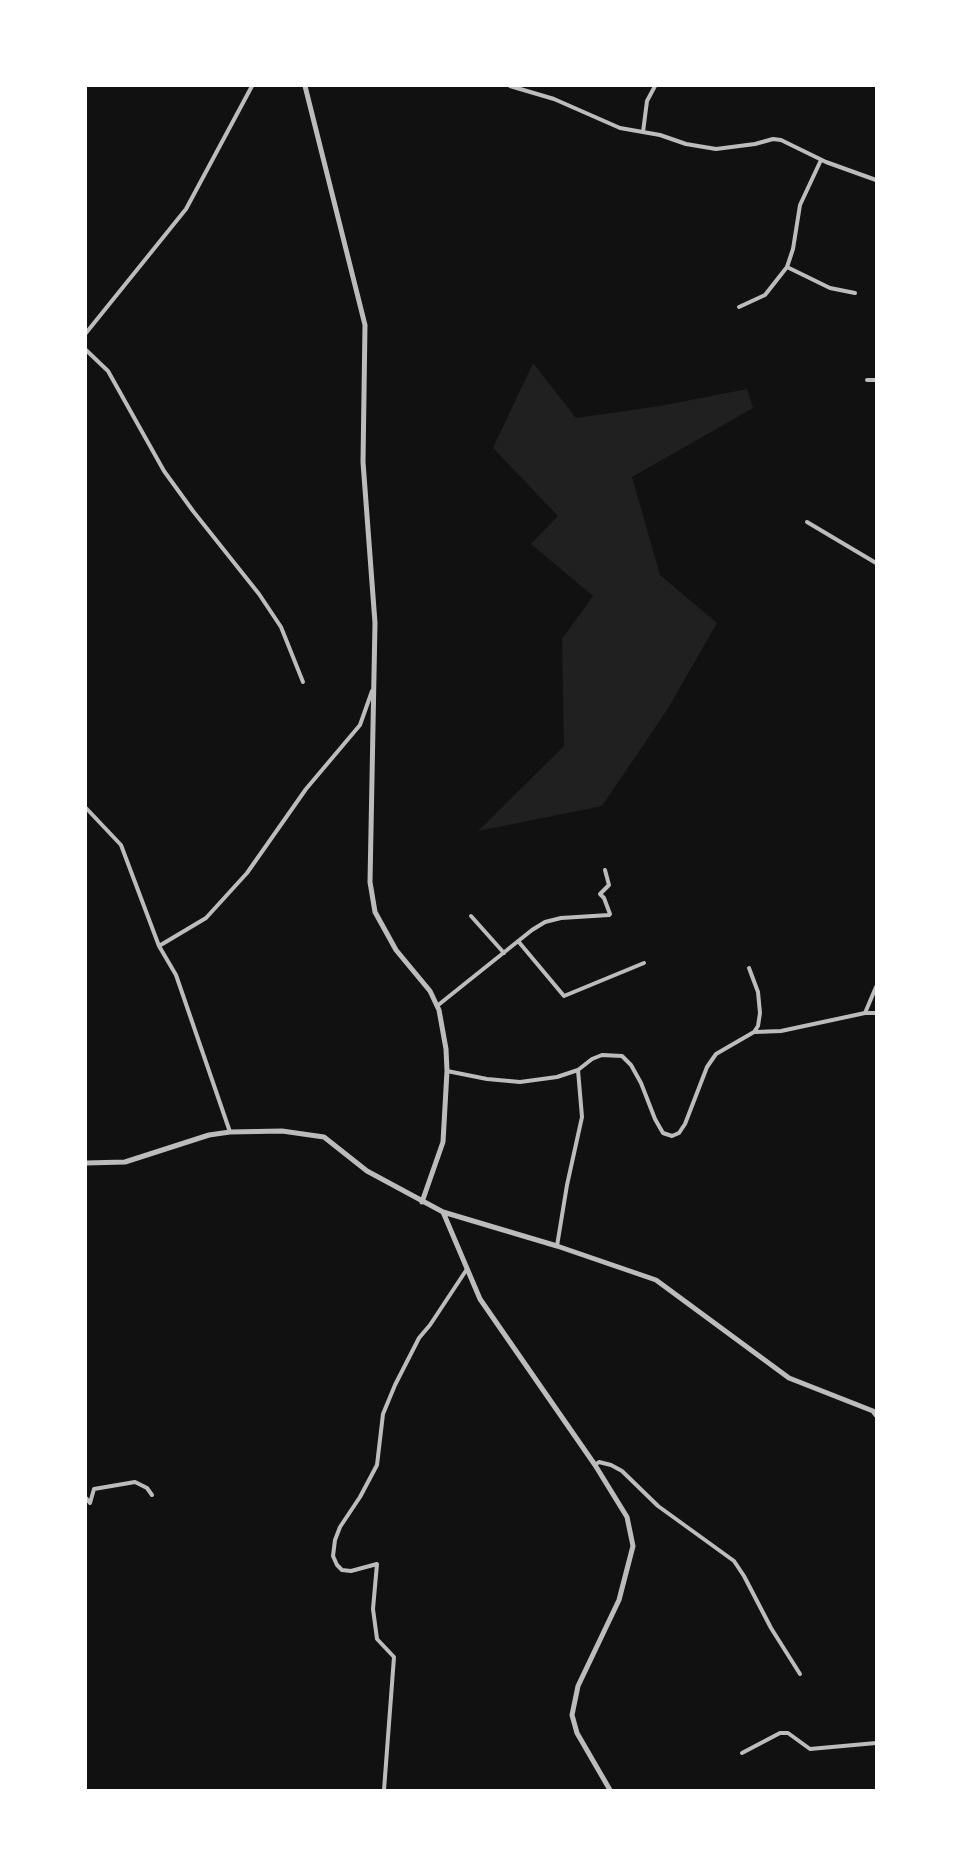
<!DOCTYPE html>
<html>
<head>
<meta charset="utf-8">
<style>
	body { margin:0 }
	#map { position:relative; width:962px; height:1876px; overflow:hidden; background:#111; font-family:"Varela Round",sans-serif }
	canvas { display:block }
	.frame { position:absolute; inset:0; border:87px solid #fff; pointer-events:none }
</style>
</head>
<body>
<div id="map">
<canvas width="962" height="1876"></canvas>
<div class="frame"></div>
</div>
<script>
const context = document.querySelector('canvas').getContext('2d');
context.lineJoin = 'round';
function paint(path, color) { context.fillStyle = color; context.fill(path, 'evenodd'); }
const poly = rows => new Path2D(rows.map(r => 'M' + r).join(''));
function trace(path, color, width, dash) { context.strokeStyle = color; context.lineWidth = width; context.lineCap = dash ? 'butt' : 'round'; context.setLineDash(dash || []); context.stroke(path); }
paint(poly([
	[533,363,576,418,660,406,747,389,753,408,632,477,660,575,717,623,667,710,602,806,478,831,564,746,562,639,593,596,531,544,558,516,493,448]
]), '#202020');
trace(poly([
	[510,86,554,99,620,128,660,135,686,144,716,149,755,144,773,139,781,140,826,162,876,180],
	[643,132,647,101,655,86],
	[787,267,830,288,855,293],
	[739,307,765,295,787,267,793,249,800,205,821,160],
	[86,333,186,209,252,86],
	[86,350,108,371,164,471,193,511,259,594,281,627,303,682],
	[867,380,876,380],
	[807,522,876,563],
	[86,808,121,845,159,946,176,975,230,1132],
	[471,916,504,953],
	[518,941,564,996,644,963],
	[159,946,206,918,247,873,306,789,360,725,372,691],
	[437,1006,532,930,545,922,561,918,609,915,610,914,604,898,600,894,609,885,605,870],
	[865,1013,876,987],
	[755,1032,781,1031,865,1013,876,1013],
	[447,1071,487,1079,520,1082,557,1077,578,1070,592,1059,602,1055,622,1056,631,1065,641,1083,655,1119,663,1133,672,1136,679,1133,685,1124,707,1067,716,1054,754,1032,758,1026,760,1013,758,992,749,968],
	[557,1246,567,1185,582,1117,578,1070],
	[595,1465,599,1462,611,1465,622,1471,658,1506,734,1561,744,1576,771,1628,800,1674],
	[86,1498,90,1503,94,1489,135,1482,147,1488,152,1495],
	[742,1753,780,1733,788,1733,810,1749,876,1743],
	[384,1790,394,1657,377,1639,373,1609,377,1564,351,1571,342,1570,337,1565,333,1556,335,1540,340,1527,360,1497,377,1465,383,1414,395,1385,419,1338,430,1325,467,1269]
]), '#bcbcbc', 4);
trace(poly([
	[305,86,365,325,363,462,375,623,370,882,375,912,396,950,430,991,439,1010,446,1049,447,1071,443,1142,422,1202],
	[86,1163,125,1162,209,1135,230,1132,282,1131,324,1137,367,1171,443,1212,557,1246,656,1280,789,1378,873,1411,876,1415],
	[443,1212,480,1299,595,1465,627,1517,633,1546,619,1600,578,1686,572,1715,577,1733,610,1790]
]), '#bcbcbc', 5);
</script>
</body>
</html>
